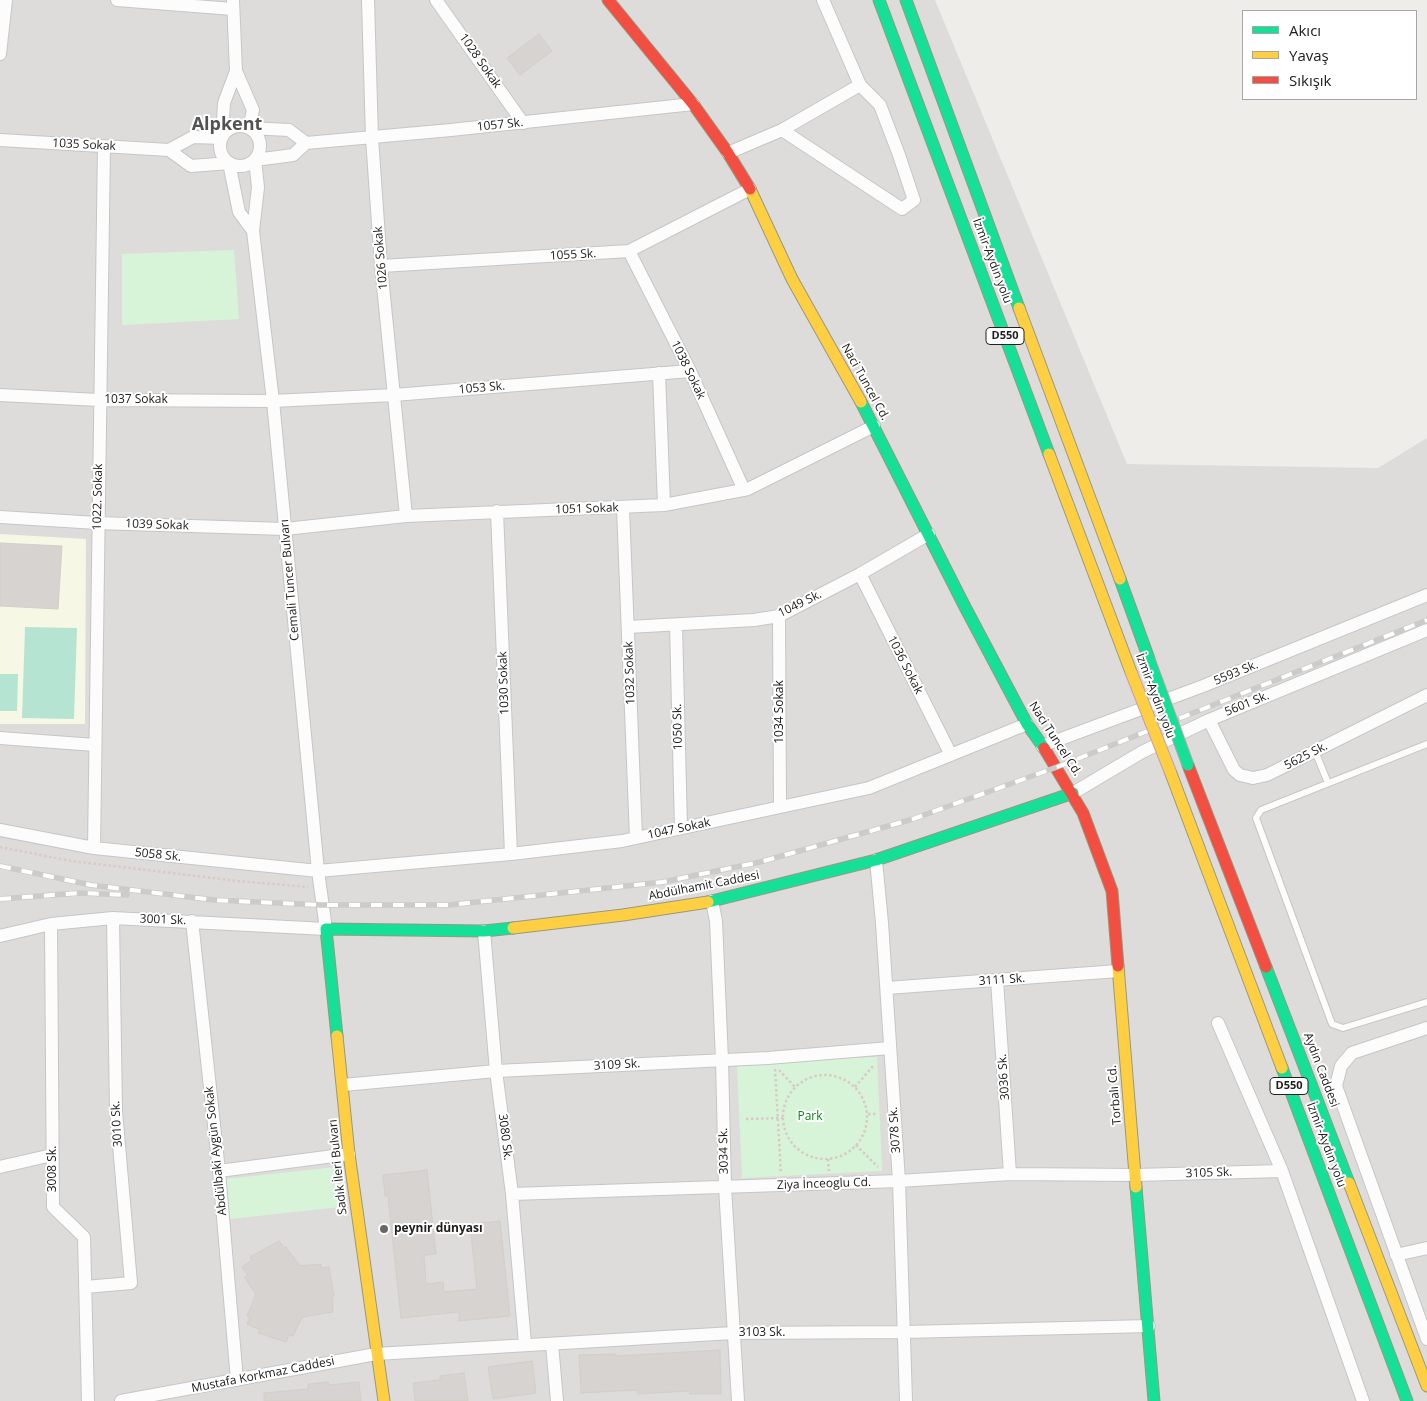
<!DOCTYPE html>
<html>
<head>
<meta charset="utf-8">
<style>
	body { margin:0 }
	#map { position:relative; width:1427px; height:1401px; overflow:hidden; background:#efede9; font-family:"Open Sans",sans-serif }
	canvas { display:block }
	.legend { position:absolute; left:1242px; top:10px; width:175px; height:90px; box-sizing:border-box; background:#fff; border:1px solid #a6a6a6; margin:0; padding:6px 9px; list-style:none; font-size:15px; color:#202020 }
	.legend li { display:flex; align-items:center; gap:10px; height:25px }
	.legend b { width:25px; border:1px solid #a6a6a6 }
</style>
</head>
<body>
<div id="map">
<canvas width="1427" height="1401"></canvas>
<ul class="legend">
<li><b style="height:6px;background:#16e098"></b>Akıcı</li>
<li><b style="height:6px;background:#ffcf43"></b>Yavaş</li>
<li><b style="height:6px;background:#f24e42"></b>Sıkışık</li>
</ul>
</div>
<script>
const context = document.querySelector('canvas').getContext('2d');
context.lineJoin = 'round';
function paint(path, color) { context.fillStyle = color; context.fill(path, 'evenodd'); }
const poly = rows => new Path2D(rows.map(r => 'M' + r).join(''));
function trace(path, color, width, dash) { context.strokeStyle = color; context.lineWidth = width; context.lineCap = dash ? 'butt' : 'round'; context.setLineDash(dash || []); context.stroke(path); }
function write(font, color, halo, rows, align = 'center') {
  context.font = font + ' "Open Sans",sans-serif'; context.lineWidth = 4; context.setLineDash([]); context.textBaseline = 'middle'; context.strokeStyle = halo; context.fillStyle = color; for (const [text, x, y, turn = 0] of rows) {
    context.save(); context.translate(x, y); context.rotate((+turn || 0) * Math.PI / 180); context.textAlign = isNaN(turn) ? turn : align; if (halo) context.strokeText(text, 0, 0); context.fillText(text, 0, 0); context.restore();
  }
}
paint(poly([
	[0,0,935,0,1127,464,1378,468,1427,438,1427,1401,0,1401]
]), '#dedcda');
paint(poly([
	[0,534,86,539,85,724,0,724]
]), '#f7f7e5');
paint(poly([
	[234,250,239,319,122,325,122,254],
	[877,1057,882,1171,742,1178,737,1063],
	[336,1167,340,1207,230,1219,226,1179]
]), '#d8f4d8');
paint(poly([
	[25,627,77,628,74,719,22,718],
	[0,674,18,674,17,711,0,711]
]), '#b5e5d2');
const building = poly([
	[539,34,552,51,520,75,507,58,539,34],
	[0,543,62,546,58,609,0,606,0,543],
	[427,1170,436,1254,424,1255,426,1284,443,1282,444,1292,477,1289,470,1224,500,1221,510,1316,459,1321,459,1312,401,1318,388,1196,385,1196,383,1175,427,1170],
	[279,1241,284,1248,286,1247,300,1266,321,1264,321,1268,329,1267,334,1296,332,1297,333,1312,302,1317,293,1336,289,1335,286,1342,258,1333,260,1330,247,1324,250,1317,247,1316,256,1294,244,1277,248,1275,242,1267,252,1260,250,1257,279,1241],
	[720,1350,721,1394,690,1394,690,1391,638,1394,638,1390,581,1393,579,1355,616,1354,616,1356,720,1350],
	[532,1361,536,1393,493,1399,488,1367,532,1361],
	[464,1373,468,1401,415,1401,413,1383,440,1380,440,1376,464,1373],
	[328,1382,329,1385,359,1382,361,1401,264,1401,264,1393,308,1389,308,1384,328,1382]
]);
paint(building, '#d6d3d0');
trace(building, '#d2cfca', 1);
const lane = poly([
	[1427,744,1261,810,1256,818,1332,1024,1343,1028,1427,1002],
	[1315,751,1328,783]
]);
const street = poly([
	[117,0,233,9],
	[233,0,236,71,253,110,249,128,289,130,306,143],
	[368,0,372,138,381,266,406,516],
	[436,0,523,123],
	[0,54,6,0],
	'220 146a20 20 0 1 1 40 0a20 20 0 1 1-40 0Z',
	[782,130,902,209,914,200,899,155,880,105,860,85],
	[0,140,169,150],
	[306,143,451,130,693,104],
	[169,150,191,166,229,163,239,212,253,231],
	[169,150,193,137,222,138,224,103,236,71],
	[728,153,782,130,860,85,823,0],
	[629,251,690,371,744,490],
	[381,266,629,251,750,189],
	[659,373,664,505],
	[0,395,99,400,273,401,394,395,690,371],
	[623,508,636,838],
	[497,511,511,854],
	[0,517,97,523,285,529,406,516,664,505,748,489,874,426],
	[860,574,951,755],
	[779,616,780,807],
	[676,625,681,828],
	[628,627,754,620,779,616,860,574,929,534],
	[1209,720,1234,770,1240,775,1253,778,1267,775,1427,695],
	[0,738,95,745],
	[1042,746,1203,686,1427,595],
	[1073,793,1142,752,1209,720,1427,630],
	[0,830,94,848,318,871,511,854,622,841,869,788,1027,724],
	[94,848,104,146],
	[876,860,882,923,899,1181,906,1401],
	[712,901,716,921,722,1060,725,1187,738,1401],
	[192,921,219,1171,237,1380],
	[51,924,53,1207,84,1237,88,1401],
	[484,931,496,1071,512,1194,525,1344],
	[0,936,51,924,113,918,326,929,318,871,273,401,253,231,258,187,255,160,293,155,306,143],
	[997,980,1010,1174],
	[887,988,1118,971],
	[1218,1023,1282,1171,1363,1401],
	[1427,1028,1352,1053,1341,1066,1336,1086,1427,1339],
	[343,1085,496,1071,768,1058,890,1048],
	[0,1167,52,1155],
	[219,1171,349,1154],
	[512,1194,899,1181,1010,1174,1136,1175,1282,1171],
	[1396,1255,1427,1248],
	[85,1287,131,1283,116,1111,113,918],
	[552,1344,557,1401],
	[121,1401,376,1354,733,1333,905,1332,1149,1326]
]);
const fast = poly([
	[879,0,1049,454],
	[906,0,1019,308],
	[861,402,965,607,1027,724,1044,748],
	[1120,579,1149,659],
	[708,902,876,860,1073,793],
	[1266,967,1349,1183],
	[337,1036,326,929,484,931,513,928],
	[1282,1068,1407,1401],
	[1136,1187,1154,1401]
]);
const slow = poly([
	[750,189,792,279,861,402],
	[1019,308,1120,579],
	[1049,454,1131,672],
	[1170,771,1282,1068],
	[513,928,623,915,708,902],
	[1118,966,1136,1187],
	[337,1036,349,1154,384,1401],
	[1349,1183,1427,1386]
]);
const jam = poly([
	[608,0,693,104,728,153,750,189],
	[1044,748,1083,813,1112,891,1118,966],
	[1188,765,1266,967]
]);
trace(lane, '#c7c6c5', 8);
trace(street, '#c7c6c5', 14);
trace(fast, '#979980', 13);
trace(slow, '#979980', 13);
trace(jam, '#979980', 13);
trace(poly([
	[0,847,71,861,238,881,308,887],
	[775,1069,781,1173],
	[779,1070,795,1087],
	'783 1117a42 42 0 1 1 84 0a42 42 0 1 1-84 0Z',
	[855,1087,873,1066],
	[868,1114,877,1114],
	[746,1119,783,1118],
	[856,1145,878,1167],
	[828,1159,829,1171]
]), '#d8cac7', 2.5, [2.5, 2.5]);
trace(lane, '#fdfcfc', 6);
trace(street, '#fdfcfc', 12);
trace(fast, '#16e098', 11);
trace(slow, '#ffcf43', 11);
trace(jam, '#f24e42', 11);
const rail = poly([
	[0,866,91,885,214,900,322,905,449,905,663,882,760,862,913,819,1057,767,1427,620],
	[0,899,79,893,127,895]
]);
trace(rail, '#cbcbca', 5.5);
trace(rail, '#fff', 4, [11]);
const fastBridge = poly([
	[1149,659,1188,765]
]);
const slowBridge = poly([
	[1131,672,1170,771]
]);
trace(fastBridge, '#c4a1aa', 13, []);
trace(slowBridge, '#c4a1aa', 13, []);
trace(fastBridge, '#16e098', 11);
trace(slowBridge, '#ffcf43', 11);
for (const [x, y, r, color] of [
	[384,1229,5,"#686866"]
]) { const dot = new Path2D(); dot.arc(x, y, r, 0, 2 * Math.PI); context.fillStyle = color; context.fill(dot); trace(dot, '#fff', 2); }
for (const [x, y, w] of [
	[1005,336,38],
	[1289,1086,38]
]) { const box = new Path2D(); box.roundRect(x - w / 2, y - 8.5, w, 17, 4); context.fillStyle = '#fff'; context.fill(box); trace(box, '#202020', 1); }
write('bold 11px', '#202020', null, [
	["D550",1005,336],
	["D550",1289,1086]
]);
write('12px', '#202020', '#fff', [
	["1028 Sokak",480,61,55],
	["1057 Sk.",500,125,-6],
	["1035 Sokak",84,145,3],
	["1055 Sk.",573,255,-3],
	["1026 Sokak",381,258,-95],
	["İzmir-Aydın yolu",992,261,69],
	["1038 Sokak",688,370,64],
	["Naci Tuncel Cd.",865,382,61],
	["1053 Sk.",482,388,-5],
	["1037 Sokak",136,400],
	["1022. Sokak",98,497,-89],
	["1051 Sokak",587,509,-2],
	["1039 Sokak",157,525,2],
	["Cemali Tuncer Bulvarı",290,580,-95],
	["1049 Sk.",800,604,-26],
	["1036 Sokak",905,665,63],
	["1032 Sokak",630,673,-92],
	["5593 Sk.",1236,673,-22],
	["1030 Sokak",504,683,-92],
	["İzmir-Aydın yolu",1155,696,69],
	["5601 Sk.",1247,704,-22],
	["1034 Sokak",780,712,-90],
	["1050 Sk.",678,727,-91],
	["Naci Tuncel Cd.",1055,739,57],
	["5625 Sk.",1306,756,-27],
	["1047 Sokak",679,829,-12],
	["5058 Sk.",158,855,6],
	["Abdülhamit Caddesi",704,886,-11],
	["3001 Sk.",163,920,2],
	["3111 Sk.",1002,980,-4],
	["3109 Sk.",617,1065,-3],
	["Aydın Caddesi",1321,1070,69],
	["3036 Sk.",1004,1077,-94],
	["Torbalı Cd.",1115,1095,-95],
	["3010 Sk.",117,1124,-93],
	["3078 Sk.",895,1130,-94],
	["3080 Sk.",505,1137,83],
	["İzmir-Aydın yolu",1326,1145,69],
	["Abdülbaki Aygün Sokak",216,1151,-96],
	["3034 Sk.",724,1151,-91],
	["Sadık İleri Bulvarı",338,1167,-96],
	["3008 Sk.",53,1169,-90],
	["3105 Sk.",1209,1173,-2],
	["Ziya İnceoglu Cd.",824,1184,-2],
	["3103 Sk.",762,1333],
	["Mustafa Korkmaz Caddesi",263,1375,-11]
]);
write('12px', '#0c8118', '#fff', [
	["Park",810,1117]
]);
write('bold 12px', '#202020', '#fff', [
	["peynir dünyası",394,1229]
], 'left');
write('bold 18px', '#535353', '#fff', [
	["Alpkent",227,125]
]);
</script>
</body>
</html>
